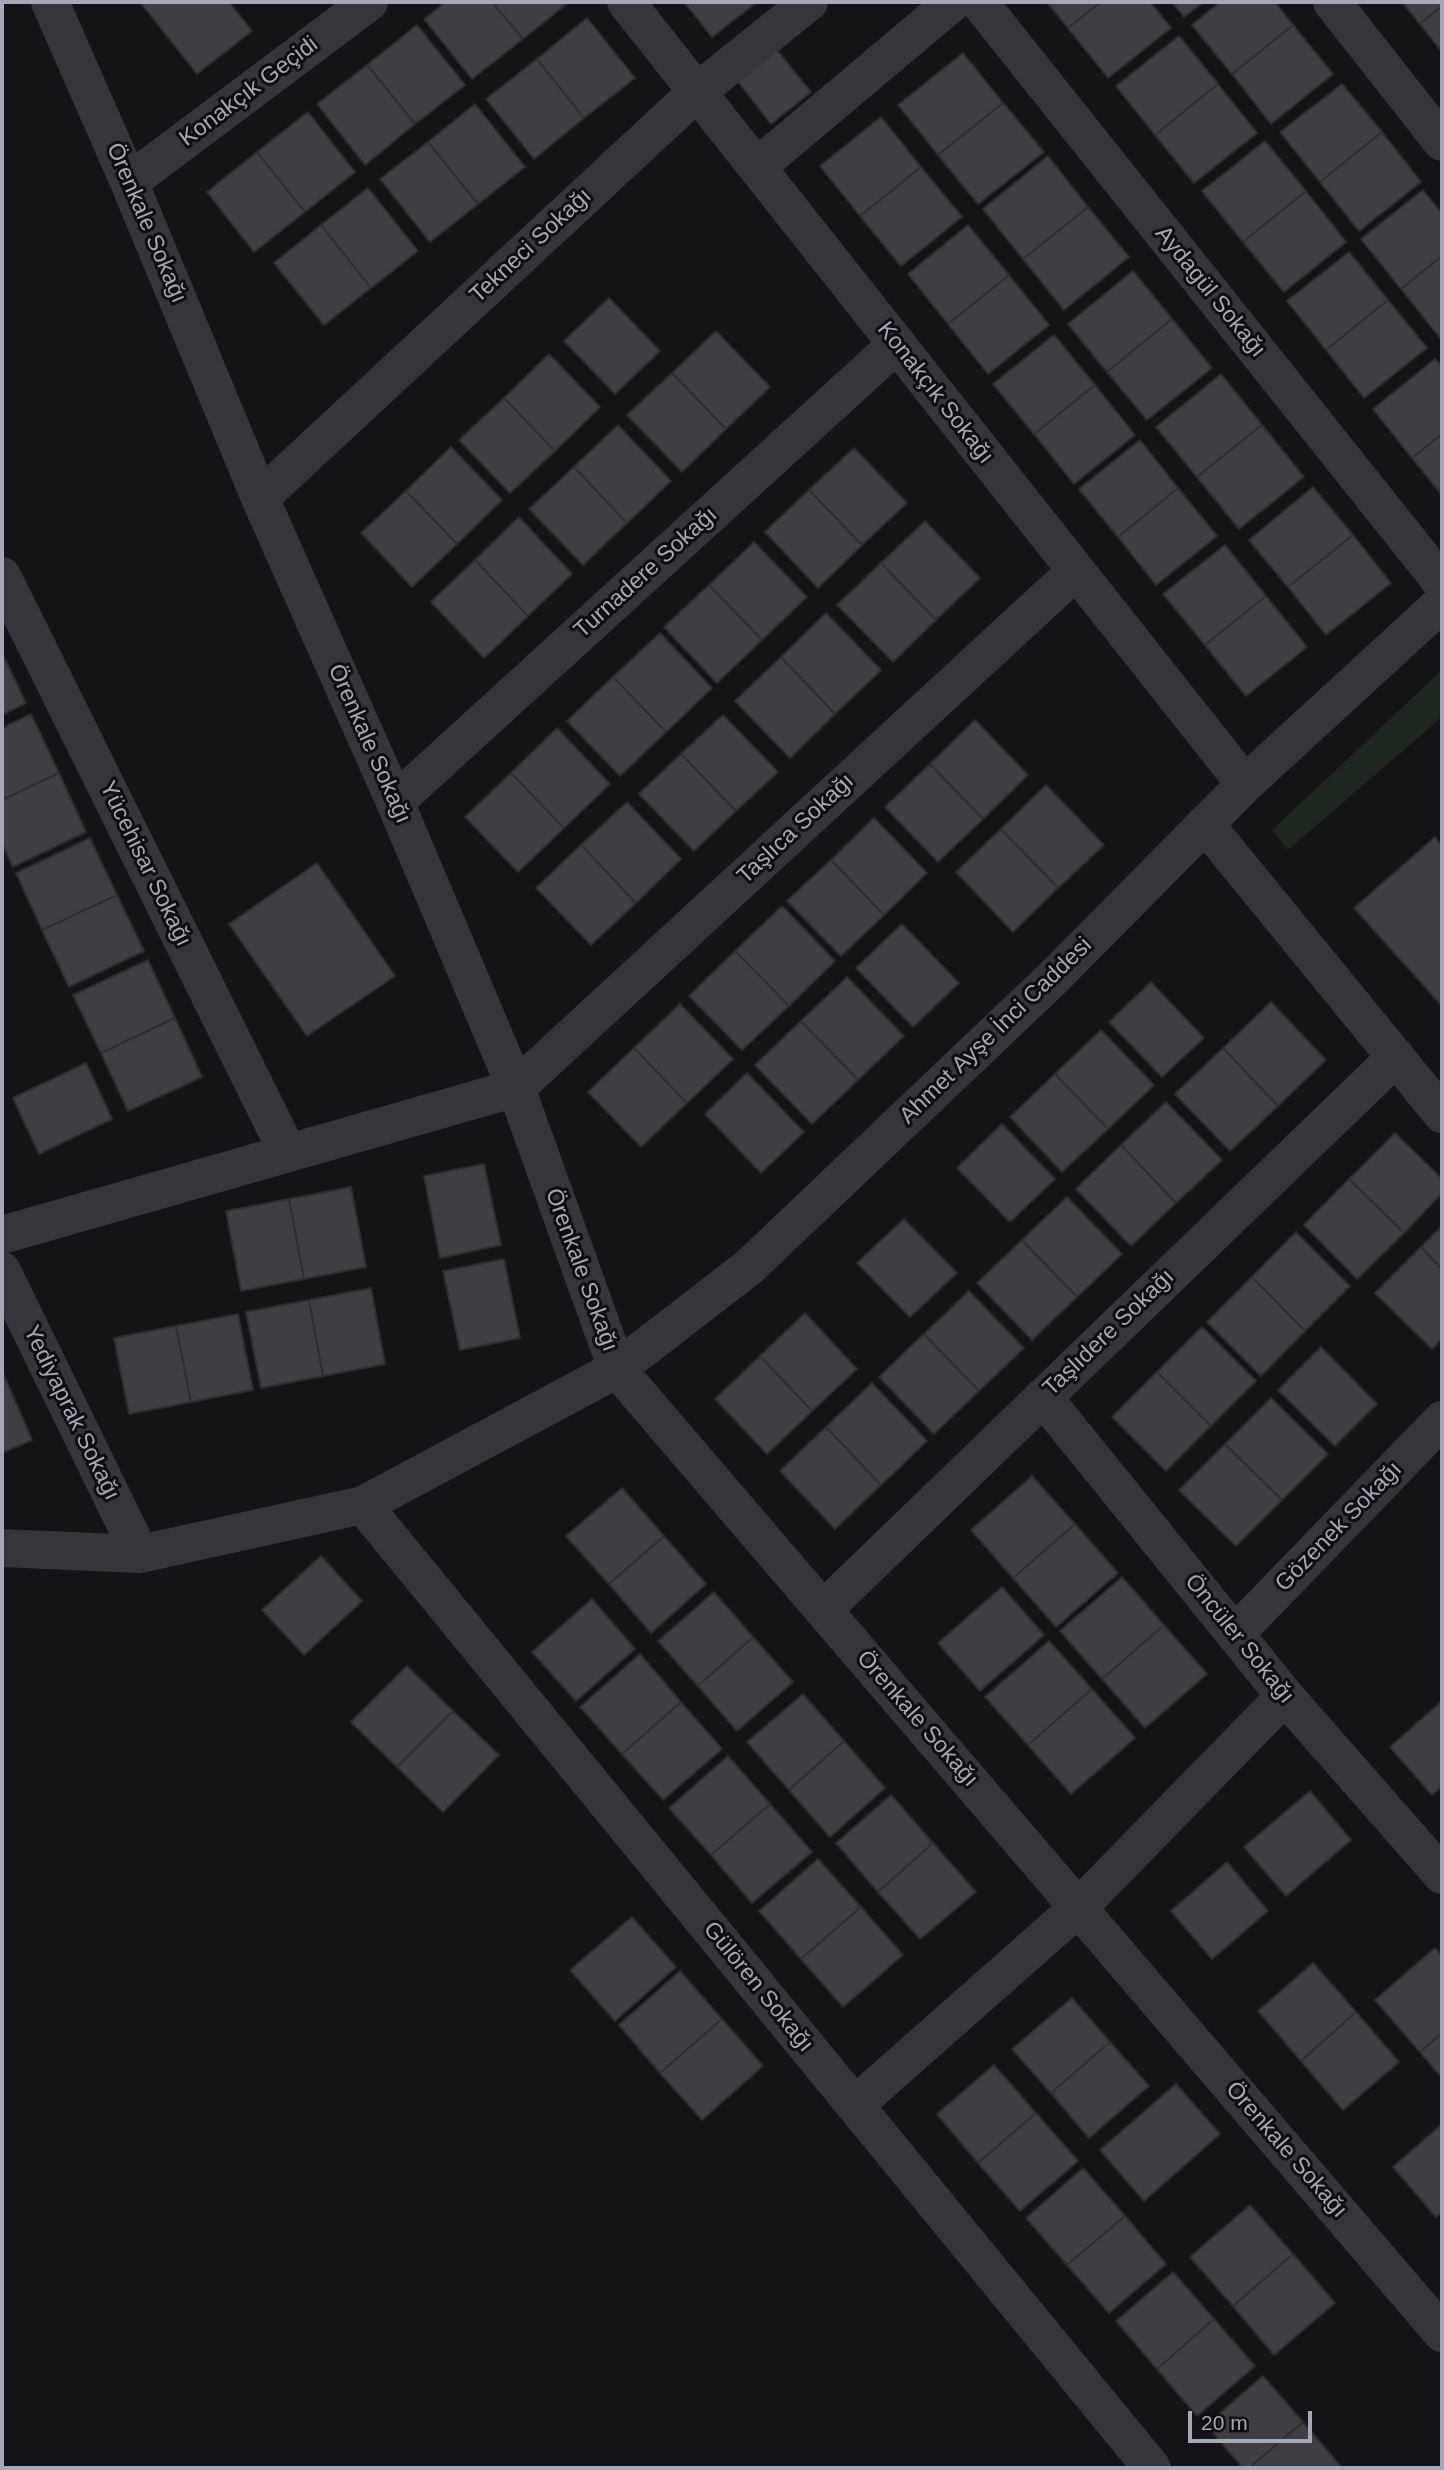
<!DOCTYPE html>
<html>
<head>
<meta charset="utf-8">
<style>
	body { margin:0 }
	#map { position:relative; width:1444px; height:2470px; overflow:hidden; background:#141416; font-family:Helvetica,sans-serif }
	canvas { display:block }
	.frame { position:absolute; inset:0; border:4px solid #a5a8b6; pointer-events:none }
	.scale { position:absolute; left:1188px; top:2411px; width:124px; height:32px; box-sizing:border-box; border:4px solid #a5a8b6; border-top:0; padding-left:9px; font-size:21px; line-height:24px; white-space:nowrap; color:#a5a8b6; -webkit-text-stroke:5px #0f0f11; paint-order:stroke }
</style>
</head>
<body>
<div id="map">
<canvas width="1444" height="2470"></canvas>
<div class="frame"></div>
<div class="scale">20 m</div>
</div>
<script>
const context = document.querySelector('canvas').getContext('2d');
context.lineJoin = 'round';
function paint(path, color) { context.fillStyle = color; context.fill(path, 'evenodd'); }
const poly = rows => new Path2D(rows.map(r => 'M' + r).join(''));
function trace(path, color, width, dash) { context.strokeStyle = color; context.lineWidth = width; context.lineCap = dash ? 'butt' : 'round'; context.setLineDash(dash || []); context.stroke(path); }
function write(font, color, halo, rows, align = 'center') {
  context.font = font + ' Helvetica,sans-serif'; context.lineWidth = 6; context.setLineDash([]); context.textBaseline = 'middle'; context.strokeStyle = halo; context.fillStyle = color; for (const [text, x, y, turn = 0] of rows) {
    context.save(); context.translate(x, y); context.rotate((+turn || 0) * Math.PI / 180); context.textAlign = isNaN(turn) ? turn : align; if (halo) context.strokeText(text, 0, 0); context.fillText(text, 0, 0); context.restore();
  }
}
paint(poly([
	[1442,670,1442,717,1288,850,1272,830]
]), '#1e2620');
const building = poly([
	[140,2,229,2,252,31,197,74,140,2],
	[446,2,492,2,523,39,472,79,424,19,446,2],
	[492,2,569,2,523,39,492,2],
	[684,2,757,2,712,37,684,2],
	[1047,2,1101,2,1068,28,1047,2],
	[1101,2,1150,2,1171,28,1108,78,1068,28,1101,2],
	[1172,2,1204,2,1184,17,1172,2],
	[1220,2,1275,2,1293,25,1232,74,1192,25,1220,2],
	[1402,2,1442,2,1442,6,1420,24,1402,2],
	[1442,6,1442,52,1420,24,1442,6],
	[587,18,635,78,584,118,537,59,587,18],
	[417,25,465,85,415,124,367,65,417,25],
	[1293,25,1333,74,1271,124,1232,74,1293,25],
	[1179,36,1218,84,1155,135,1116,86,1179,36],
	[776,49,811,92,771,124,736,79,776,49],
	[963,53,1003,103,938,155,898,105,963,53],
	[537,59,584,118,534,159,486,99,537,59],
	[367,65,415,124,365,165,317,104,367,65],
	[1218,84,1257,133,1194,183,1155,135,1218,84],
	[1342,84,1382,132,1320,182,1280,132,1342,84],
	[1003,103,1044,152,978,204,938,155,1003,103],
	[475,104,525,167,478,204,428,142,475,104],
	[308,112,355,172,305,212,257,152,308,112],
	[881,117,921,167,860,216,820,166,881,117],
	[1382,132,1421,182,1359,231,1320,182,1382,132],
	[1265,141,1306,191,1243,242,1202,191,1265,141],
	[428,142,478,204,430,242,380,179,428,142],
	[257,152,305,212,254,252,207,192,257,152],
	[1048,156,1088,207,1023,259,983,209,1048,156],
	[921,167,962,217,901,266,860,216,921,167],
	[368,188,418,251,371,288,321,225,368,188],
	[1423,190,1442,214,1442,256,1401,289,1361,239,1423,190],
	[1306,191,1346,242,1284,292,1243,242,1306,191],
	[1088,207,1129,257,1064,310,1023,259,1088,207],
	[321,225,371,288,324,325,274,263,321,225],
	[968,225,1009,275,948,324,908,274,968,225],
	[1349,252,1388,300,1326,350,1287,301,1349,252],
	[1442,256,1442,338,1441,339,1401,289,1442,256],
	[1133,271,1172,319,1107,372,1068,324,1133,271],
	[1009,275,1049,325,988,374,948,324,1009,275],
	[609,298,660,351,615,394,564,341,609,298],
	[1388,300,1427,348,1364,398,1326,350,1388,300],
	[1172,319,1212,368,1147,420,1107,372,1172,319],
	[716,331,770,387,726,429,672,373,716,331],
	[1054,335,1095,385,1034,434,993,384,1054,335],
	[549,354,600,407,555,451,504,398,549,354],
	[1435,359,1442,367,1442,434,1412,458,1373,409,1435,359],
	[672,373,726,429,682,472,627,415,672,373],
	[1221,374,1262,425,1197,477,1156,427,1221,374],
	[1095,385,1135,435,1074,484,1034,434,1095,385],
	[504,398,555,451,510,493,459,440,504,398],
	[618,425,671,481,627,523,574,467,618,425],
	[1262,425,1304,477,1239,529,1197,477,1262,425],
	[1442,434,1442,495,1412,458,1442,434],
	[1140,440,1178,488,1118,537,1079,489,1140,440],
	[451,447,502,500,457,544,406,491,451,447],
	[854,448,907,503,862,545,809,490,854,448],
	[574,467,627,523,583,565,529,509,574,467],
	[1313,487,1353,535,1288,587,1249,540,1313,487],
	[1178,488,1217,536,1156,585,1118,537,1178,488],
	[809,490,862,545,818,588,765,532,809,490],
	[406,491,457,544,412,587,361,533,406,491],
	[519,517,572,574,528,616,475,560,519,517],
	[925,521,980,578,936,620,881,563,925,521],
	[1353,535,1391,583,1326,635,1288,587,1353,535],
	[754,542,807,597,762,640,709,585,754,542],
	[1225,545,1266,596,1205,645,1163,594,1225,545],
	[475,560,528,616,484,658,431,602,475,560],
	[881,563,936,620,893,662,837,605,881,563],
	[709,585,762,640,717,683,664,627,709,585],
	[1266,596,1307,647,1246,696,1205,645,1266,596],
	[826,613,881,670,835,714,781,657,826,613],
	[660,633,712,688,666,732,613,677,660,633],
	[2,653,26,703,2,715,2,653],
	[781,657,835,714,790,758,735,701,781,657],
	[613,677,666,732,620,776,567,721,613,677],
	[31,714,59,773,2,800,2,728,31,714],
	[723,715,778,772,736,811,681,754,723,715],
	[975,720,1028,775,983,819,930,764,975,720],
	[557,728,610,784,564,828,511,773,557,728],
	[681,754,736,811,694,851,639,794,681,754],
	[930,764,983,819,938,862,885,807,930,764],
	[59,773,86,832,13,867,2,844,2,800,59,773],
	[511,773,564,828,518,872,465,817,511,773],
	[1046,785,1104,845,1058,888,1001,829,1046,785],
	[627,802,681,859,636,903,581,845,627,802],
	[874,818,927,873,884,915,831,860,874,818],
	[1001,829,1058,888,1013,932,956,872,1001,829],
	[1435,837,1442,846,1442,1006,1354,908,1435,837],
	[90,838,117,895,42,930,16,873,90,838],
	[581,845,636,903,591,945,536,888,581,845],
	[831,860,884,915,841,956,787,901,831,860],
	[317,863,395,976,307,1036,229,924,317,863],
	[117,895,144,951,69,987,42,930,117,895],
	[782,906,835,961,789,1006,735,951,782,906],
	[902,924,959,983,913,1027,856,968,902,924],
	[735,951,789,1006,742,1050,689,996,735,951],
	[148,960,175,1018,101,1053,73,995,148,960],
	[847,977,904,1036,858,1080,801,1021,847,977],
	[1151,982,1204,1038,1162,1077,1109,1022,1151,982],
	[1271,1002,1326,1060,1278,1106,1223,1048,1271,1002],
	[680,1004,733,1059,687,1103,634,1048,680,1004],
	[175,1018,202,1077,128,1111,101,1053,175,1018],
	[801,1021,858,1080,812,1124,755,1065,801,1021],
	[1101,1030,1154,1085,1108,1129,1055,1074,1101,1030],
	[634,1048,687,1103,641,1147,588,1092,634,1048],
	[1223,1048,1278,1106,1230,1151,1175,1094,1223,1048],
	[86,1063,112,1119,39,1154,13,1098,86,1063],
	[747,1073,804,1132,761,1173,705,1114,747,1073],
	[1055,1074,1108,1129,1062,1172,1010,1117,1055,1074],
	[1166,1102,1222,1160,1176,1203,1121,1145,1166,1102],
	[1002,1124,1055,1179,1010,1222,957,1168,1002,1124],
	[1395,1133,1442,1179,1442,1193,1404,1233,1349,1179,1395,1133],
	[1121,1145,1176,1203,1131,1246,1076,1189,1121,1145],
	[484,1164,501,1245,440,1258,424,1176,484,1164],
	[1349,1179,1404,1233,1357,1279,1304,1225,1349,1179],
	[351,1187,366,1267,304,1279,289,1199,351,1187],
	[1067,1197,1122,1254,1077,1297,1022,1240,1067,1197],
	[289,1199,304,1279,241,1291,226,1211,289,1199],
	[904,1219,957,1273,910,1317,857,1263,904,1219],
	[1442,1226,1442,1269,1421,1247,1442,1226],
	[1296,1232,1350,1286,1305,1331,1252,1277,1296,1232],
	[1022,1240,1077,1297,1032,1340,977,1283,1022,1240],
	[1421,1247,1442,1269,1442,1338,1432,1349,1375,1293,1421,1247],
	[504,1259,520,1338,460,1350,443,1271,504,1259],
	[1252,1277,1305,1331,1261,1376,1207,1322,1252,1277],
	[371,1288,385,1364,323,1376,309,1300,371,1288],
	[969,1291,1024,1348,979,1391,924,1334,969,1291],
	[309,1300,323,1376,261,1388,246,1312,309,1300],
	[805,1313,857,1369,812,1411,760,1356,805,1313],
	[238,1314,253,1390,191,1402,176,1326,238,1314],
	[176,1326,191,1402,129,1414,114,1338,176,1326],
	[1202,1327,1256,1381,1211,1426,1157,1372,1202,1327],
	[924,1334,979,1391,934,1434,879,1377,924,1334],
	[1321,1347,1377,1404,1335,1446,1278,1390,1321,1347],
	[760,1356,812,1411,767,1454,715,1399,760,1356],
	[2,1371,32,1440,2,1453,2,1371],
	[1157,1372,1211,1426,1166,1471,1112,1417,1157,1372],
	[872,1383,927,1441,881,1485,826,1427,872,1383],
	[1271,1398,1328,1454,1282,1500,1225,1444,1271,1398],
	[826,1427,881,1485,835,1529,780,1471,826,1427],
	[1225,1444,1282,1500,1236,1546,1179,1490,1225,1444],
	[1032,1476,1075,1524,1013,1578,971,1530,1032,1476],
	[622,1488,664,1536,609,1584,566,1536,622,1488],
	[1075,1524,1118,1573,1056,1627,1013,1578,1075,1524],
	[664,1536,706,1584,651,1633,609,1584,664,1536],
	[321,1556,362,1601,304,1655,262,1610,321,1556],
	[1122,1577,1164,1625,1102,1679,1060,1631,1122,1577],
	[1002,1587,1044,1635,980,1691,938,1643,1002,1587],
	[714,1592,753,1637,698,1686,658,1641,714,1592],
	[592,1599,635,1649,576,1701,532,1652,592,1599],
	[1164,1625,1207,1674,1145,1728,1102,1679,1164,1625],
	[753,1637,793,1682,737,1731,698,1686,753,1637],
	[1049,1641,1092,1689,1028,1745,985,1697,1049,1641],
	[640,1654,681,1702,622,1754,580,1707,640,1654],
	[407,1666,453,1711,397,1767,351,1722,407,1666],
	[1092,1689,1135,1738,1071,1794,1028,1745,1092,1689],
	[803,1694,844,1741,789,1790,747,1742,803,1694],
	[1442,1701,1442,1786,1432,1795,1390,1747,1442,1701],
	[681,1702,722,1749,663,1800,622,1754,681,1702],
	[453,1711,499,1755,443,1812,397,1767,453,1711],
	[844,1741,885,1788,830,1837,789,1790,844,1741],
	[728,1756,770,1804,711,1855,669,1808,728,1756],
	[1310,1791,1351,1840,1286,1896,1244,1847,1310,1791],
	[891,1795,933,1843,878,1892,836,1843,891,1795],
	[770,1804,812,1852,752,1903,711,1855,770,1804],
	[933,1843,976,1892,920,1939,878,1892,933,1843],
	[818,1859,861,1907,801,1959,759,1911,818,1859],
	[1227,1862,1268,1911,1212,1959,1171,1911,1227,1862],
	[861,1907,903,1955,843,2007,801,1959,861,1907],
	[632,1917,676,1967,615,2021,570,1970,632,1917],
	[1435,1948,1442,1956,1442,2033,1420,2052,1375,2000,1435,1948],
	[1313,1963,1356,2012,1301,2061,1258,2011,1313,1963],
	[680,1971,722,2019,660,2073,619,2025,680,1971],
	[1072,1998,1110,2042,1051,2093,1012,2049,1072,1998],
	[1356,2012,1399,2062,1343,2110,1301,2061,1356,2012],
	[722,2019,763,2066,702,2120,660,2073,722,2019],
	[1442,2033,1442,2078,1420,2052,1442,2033],
	[1110,2042,1149,2086,1089,2138,1051,2093,1110,2042],
	[994,2065,1036,2113,978,2163,937,2114,994,2065],
	[1176,2084,1220,2134,1144,2201,1100,2150,1176,2084],
	[1036,2113,1078,2161,1020,2211,978,2163,1036,2113],
	[1442,2124,1442,2212,1436,2217,1393,2167,1442,2124],
	[1083,2168,1125,2216,1067,2265,1026,2218,1083,2168],
	[1250,2205,1293,2254,1233,2306,1190,2257,1250,2205],
	[1125,2216,1166,2264,1109,2313,1067,2265,1125,2216],
	[1293,2254,1335,2303,1274,2355,1233,2306,1293,2254],
	[1173,2272,1214,2319,1157,2369,1116,2321,1173,2272],
	[1214,2319,1255,2366,1197,2416,1157,2369,1214,2319],
	[1263,2376,1303,2422,1249,2468,1243,2468,1206,2425,1263,2376],
	[1303,2422,1342,2468,1249,2468,1303,2422]
]);
paint(building, '#3e3e43');
trace(building, '#2e2e32', 2);
trace(poly([
	[50,2,129,182,260,498,395,802,516,1088,617,1369,1442,2333],
	[626,2,1245,784],
	[979,2,1442,583],
	[1332,2,1442,142],
	[757,167,953,2],
	[129,182,369,2],
	[260,498,697,92,809,2],
	[2,576,288,1153],
	[395,802,897,344],
	[1205,824,1442,1114],
	[2,1235,516,1088,1076,571],
	[2,1271,140,1554],
	[1043,1397,1285,1696,1442,1875],
	[363,1505,1152,2468],
	[2,1548,140,1554,363,1505,617,1369,749,1267,1054,977,1245,784,1442,603],
	[823,1610,1396,1057],
	[1235,1634,1442,1420],
	[855,2105,1078,1908,1285,1696]
]), '#35353b', 38);
write('23px', '#a5a8b6', '#0f0f11', [
	["Konakçık Geçidi",249,92,-37],
	["Örenkale Sokağı",146,223,67],
	["Tekneci Sokağı",531,246,-43],
	["Aydagül Sokağı",1210,292,51],
	["Konakçık Sokağı",935,393,52],
	["Turnadere Sokağı",646,573,-42],
	["Örenkale Sokağı",369,744,66],
	["Taşlıca Sokağı",796,829,-43],
	["Yücehisar Sokağı",145,864,64],
	["Ahmet Ayşe İnci Caddesi",996,1031,-44],
	["Örenkale Sokağı",581,1270,70],
	["Taşlıdere Sokağı",1109,1333,-44],
	["Yediyaprak Sokağı",71,1413,64],
	["Gözenek Sokağı",1339,1527,-46],
	["Öncüler Sokağı",1239,1639,51],
	["Örenkale Sokağı",917,1719,49],
	["Gülören Sokağı",758,1987,51],
	["Örenkale Sokağı",1286,2150,49]
]);
</script>
</body>
</html>
